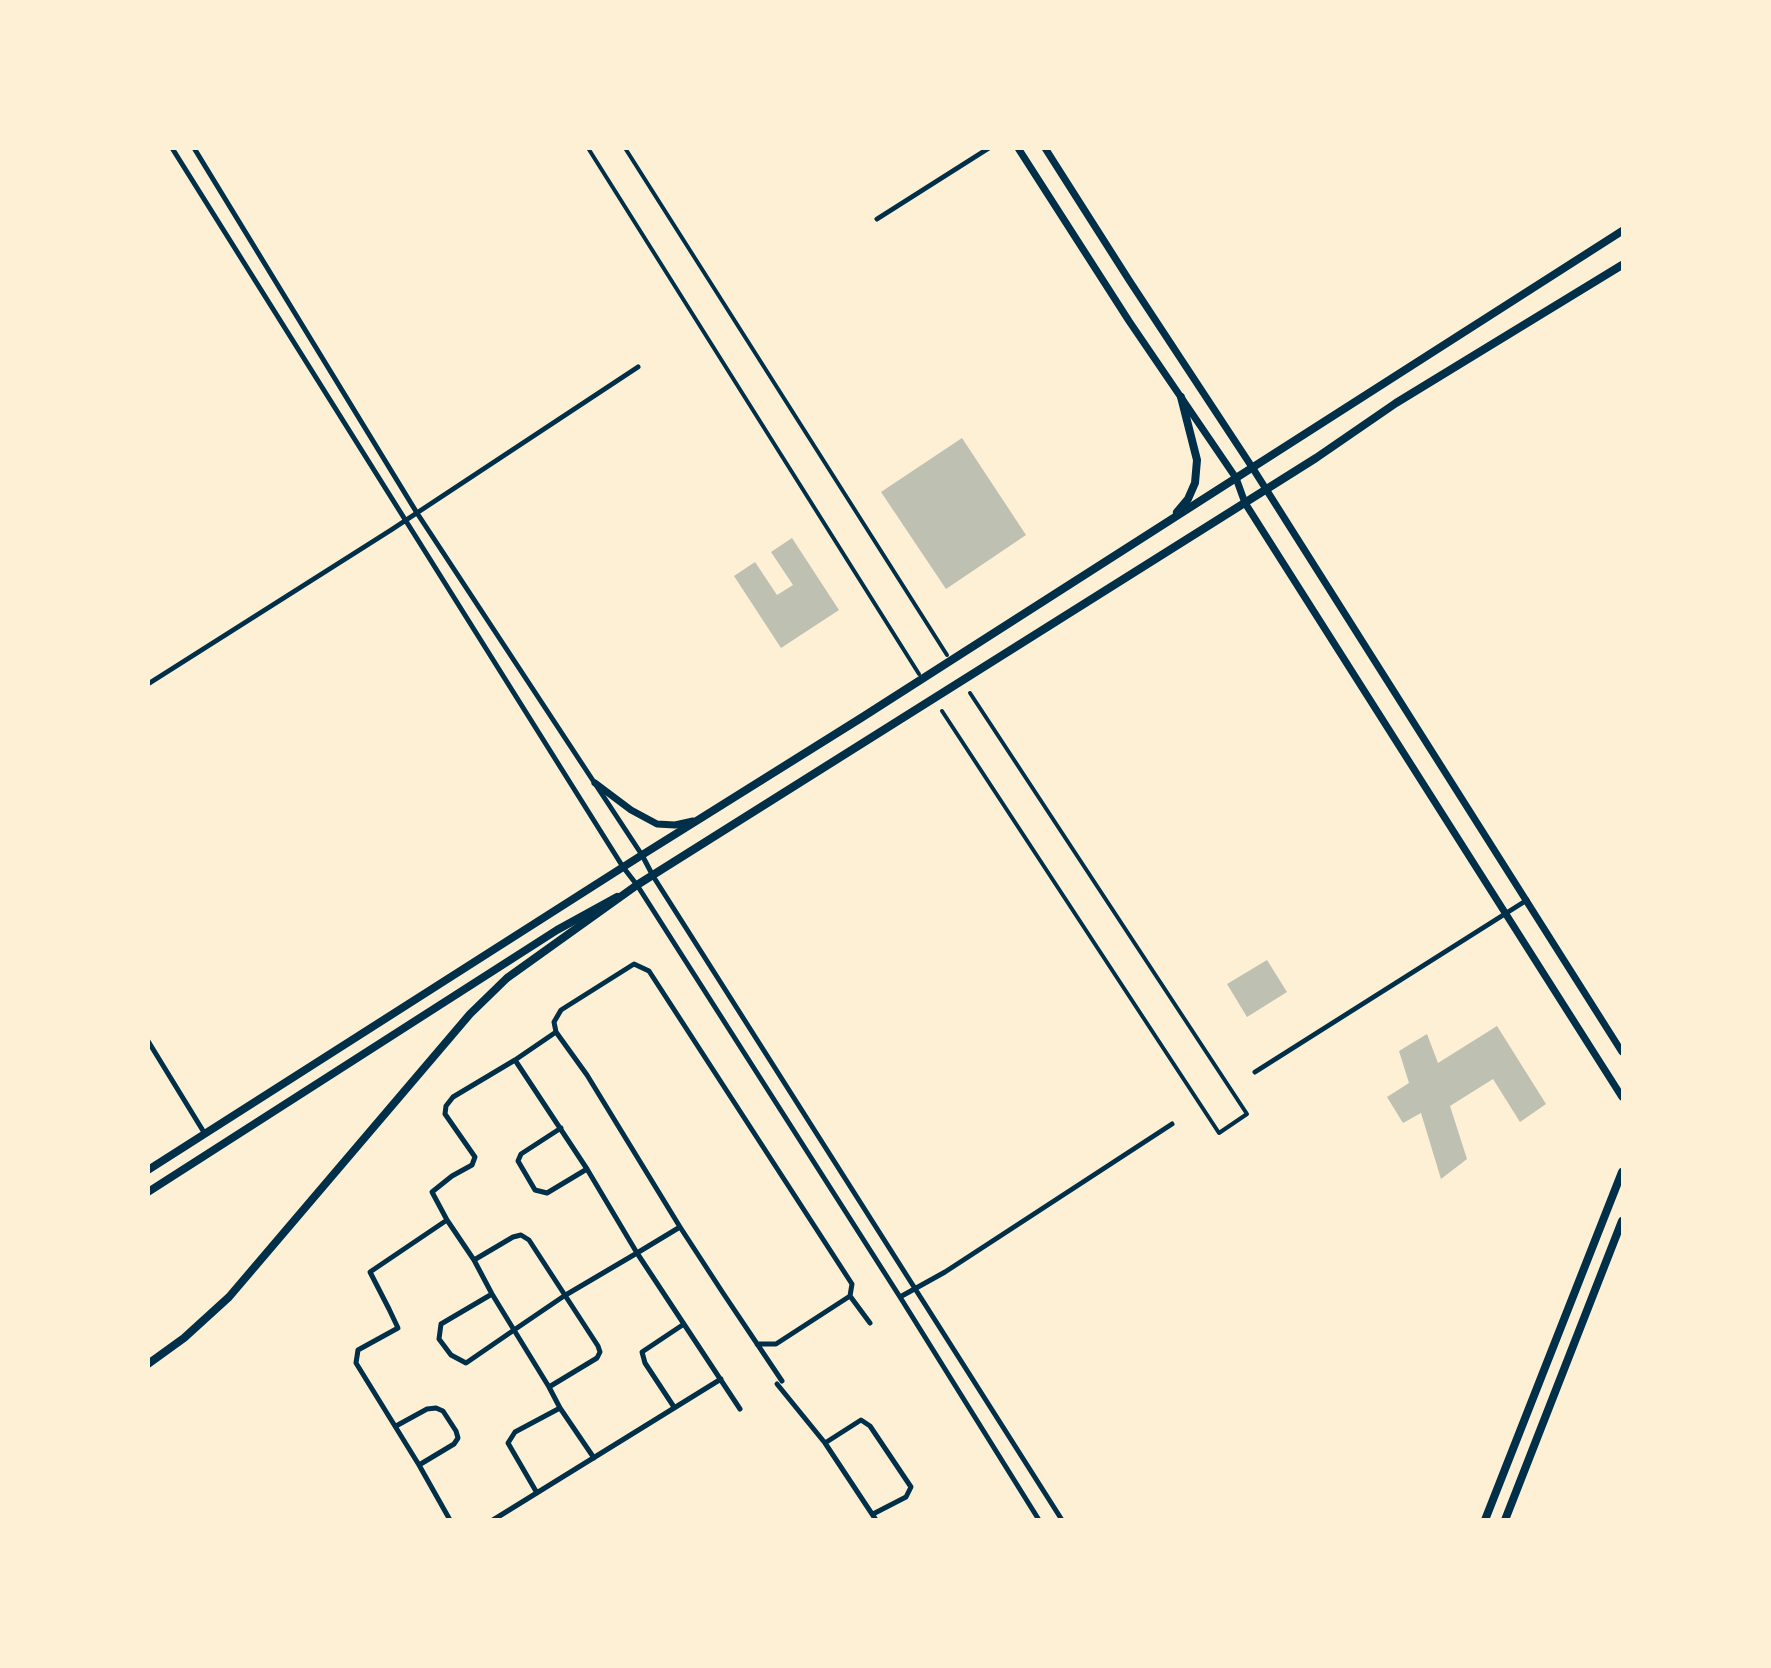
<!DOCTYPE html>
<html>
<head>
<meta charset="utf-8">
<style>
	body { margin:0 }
	#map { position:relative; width:1771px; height:1668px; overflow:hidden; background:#fdf0d5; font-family:"Alegreya Sans",sans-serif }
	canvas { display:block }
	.frame { position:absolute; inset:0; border:150px solid #fdf0d5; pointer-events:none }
</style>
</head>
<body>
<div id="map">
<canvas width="1771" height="1668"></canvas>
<div class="frame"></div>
</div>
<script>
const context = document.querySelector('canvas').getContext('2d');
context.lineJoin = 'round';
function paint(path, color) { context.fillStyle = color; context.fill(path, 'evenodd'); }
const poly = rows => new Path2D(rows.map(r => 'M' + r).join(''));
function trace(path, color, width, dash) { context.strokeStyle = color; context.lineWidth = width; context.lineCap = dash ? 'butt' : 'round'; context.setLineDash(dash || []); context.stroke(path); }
paint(poly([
	[962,438,1026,535,946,589,881,492],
	[792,538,839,610,781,648,734,576,755,562,777,595,793,585,771,552],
	[1267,960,1287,992,1247,1017,1227,984],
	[1497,1026,1546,1104,1520,1122,1493,1079,1450,1106,1467,1159,1441,1179,1421,1113,1403,1123,1387,1097,1409,1083,1399,1051,1427,1034,1438,1063]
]), '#bec0b2');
trace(poly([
	[588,148,919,674],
	[625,148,947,655],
	[942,711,1219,1133,1247,1114,970,693]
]), '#003049', 4);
trace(poly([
	[172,148,623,867,637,885,900,1297,1039,1520],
	[194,148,417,513,642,855,653,876,1062,1520],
	[877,219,989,148],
	[148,684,391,530,638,367],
	[148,1041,205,1134],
	[515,1060,556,1032],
	[1255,1072,1527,900],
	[561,1128,521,1154,518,1161,535,1190,547,1193,587,1169],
	[447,1220,370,1272,389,1309,398,1328,358,1350,356,1363,419,1465,450,1520],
	[680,1227,637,1253,740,1409],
	[474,1260,513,1237,521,1235,529,1240,598,1346,600,1352,597,1358,549,1387],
	[492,1294,441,1324,439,1339,451,1355,466,1363,514,1330,564,1296,637,1253,587,1169,515,1060,453,1097,446,1106,445,1114,475,1157,472,1165,452,1176,432,1192,447,1220,474,1260,492,1294,514,1330,549,1387,560,1408,594,1458],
	[850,1296,870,1323],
	[900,1297,945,1272,1172,1124],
	[757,1344,776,1344,850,1296,852,1284,649,971,634,964,561,1010,554,1022,556,1032,587,1075,680,1227,723,1293,782,1381],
	[777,1384,825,1443,876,1520],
	[674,1407,645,1363,642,1352,684,1324],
	[396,1426,427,1409,436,1408,443,1411,456,1431,458,1438,454,1444,419,1465],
	[825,1443,861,1420,870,1426,911,1487,906,1497,873,1514],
	[537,1493,508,1443,515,1432,560,1408],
	[493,1520,721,1379]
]), '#003049', 5);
trace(poly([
	[1018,148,1129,321,1236,478,1245,503,1622,1097],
	[1045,148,1129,280,1252,467,1622,1052],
	[595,783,631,810,657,824,675,825,693,821]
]), '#003049', 7);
trace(poly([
	[1485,1520,1622,1172],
	[1505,1520,1622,1221]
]), '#003049', 8);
trace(poly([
	[148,1192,557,930,617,897]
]), '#003049', 8);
trace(poly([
	[1177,512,1188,499,1195,483,1197,460,1181,397],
	[148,1170,642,855,861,718,1622,231],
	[148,1364,184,1338,229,1297,470,1014,507,978,637,885,1316,458,1396,403,1622,265]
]), '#003049', 8);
</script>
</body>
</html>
